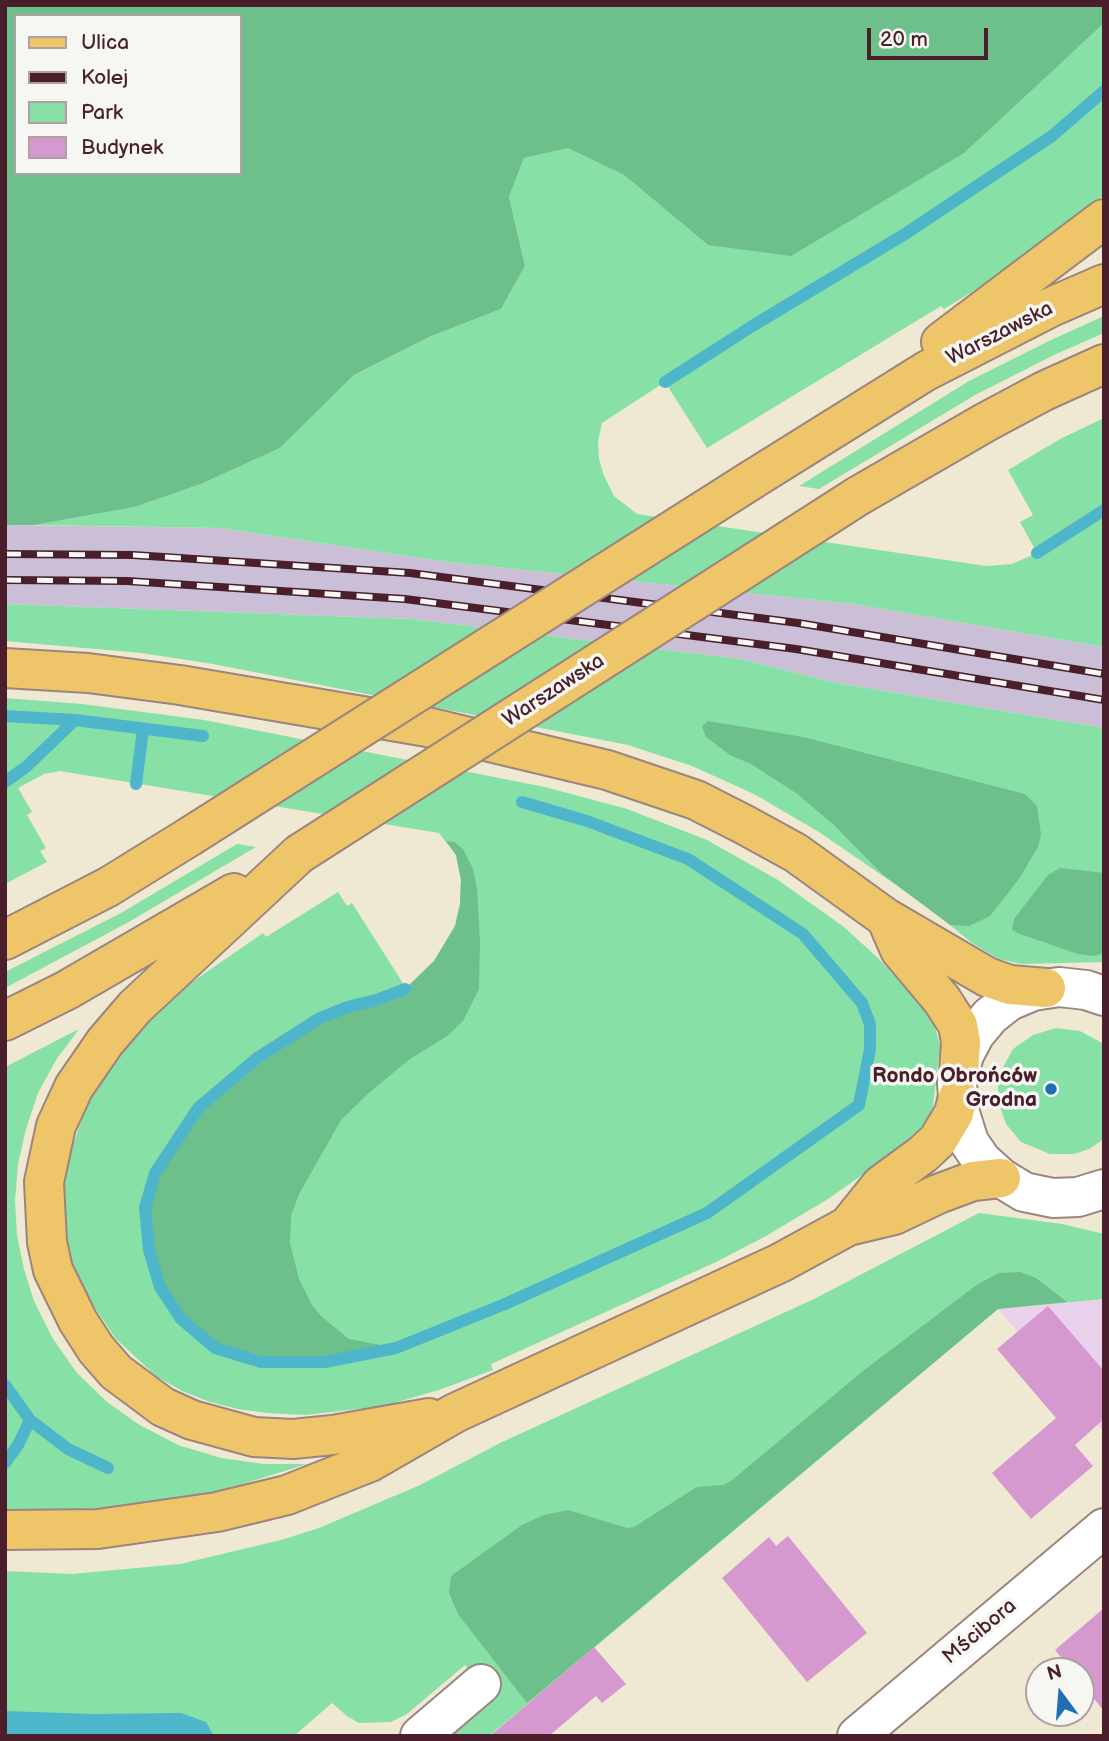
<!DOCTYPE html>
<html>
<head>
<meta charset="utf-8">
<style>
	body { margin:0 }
	#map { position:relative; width:1109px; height:1741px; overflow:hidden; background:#efe8d3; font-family:"Balsamiq Sans",sans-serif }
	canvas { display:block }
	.frame { position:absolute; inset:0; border:7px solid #4a1f2b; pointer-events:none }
	.legend { position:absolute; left:14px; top:14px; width:228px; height:161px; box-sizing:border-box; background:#f6f6f2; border:2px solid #b1a0a2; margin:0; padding:9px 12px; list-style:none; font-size:21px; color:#4a1f2b }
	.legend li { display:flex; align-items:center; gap:14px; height:35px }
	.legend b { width:35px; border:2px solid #b1a0a2 }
	.north { position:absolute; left:1025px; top:1657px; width:70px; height:70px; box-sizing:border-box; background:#f6f6f2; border:2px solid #b1a0a2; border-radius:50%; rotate:344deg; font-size:19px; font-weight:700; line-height:28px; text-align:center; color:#4a1f2b }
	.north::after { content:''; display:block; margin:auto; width:24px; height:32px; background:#1f6fb2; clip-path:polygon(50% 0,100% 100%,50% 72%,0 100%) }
	.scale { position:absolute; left:867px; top:28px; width:121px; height:32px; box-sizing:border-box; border:4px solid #4a1f2b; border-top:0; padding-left:9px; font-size:21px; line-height:24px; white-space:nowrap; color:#4a1f2b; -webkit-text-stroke:5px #f6f6f2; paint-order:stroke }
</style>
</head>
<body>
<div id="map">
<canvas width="1109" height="1741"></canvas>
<div class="frame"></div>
<ul class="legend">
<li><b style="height:9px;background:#eec569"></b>Ulica</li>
<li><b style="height:9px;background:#4a1f2b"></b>Kolej</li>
<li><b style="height:19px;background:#87e1a6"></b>Park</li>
<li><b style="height:19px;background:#d599cf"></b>Budynek</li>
</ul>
<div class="north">N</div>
<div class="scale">20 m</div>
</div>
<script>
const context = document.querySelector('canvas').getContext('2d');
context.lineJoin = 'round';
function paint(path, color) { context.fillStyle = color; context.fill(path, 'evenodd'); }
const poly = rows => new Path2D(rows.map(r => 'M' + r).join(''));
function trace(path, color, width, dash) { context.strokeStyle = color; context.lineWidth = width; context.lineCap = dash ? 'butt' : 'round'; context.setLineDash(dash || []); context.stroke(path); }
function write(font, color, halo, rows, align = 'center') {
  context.font = font + ' "Balsamiq Sans",sans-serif'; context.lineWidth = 7; context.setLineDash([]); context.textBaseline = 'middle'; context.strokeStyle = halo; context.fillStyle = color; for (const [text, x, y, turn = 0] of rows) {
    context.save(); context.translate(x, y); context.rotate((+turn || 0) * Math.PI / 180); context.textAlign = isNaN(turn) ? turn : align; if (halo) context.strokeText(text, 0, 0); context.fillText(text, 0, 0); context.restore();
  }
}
paint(poly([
	[1104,1299,1104,1433,998,1309]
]), '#ead1ec');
paint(poly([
	[5,525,220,528,448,562,854,604,1104,647,1104,728,837,683,740,659,411,619,5,604]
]), '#cabfd6');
paint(poly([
	[1104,23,1104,195,1035,250,990,281,944,309,941,306,707,448,665,382,602,423,598,441,599,459,604,476,614,496,637,514,986,566,1012,564,1037,553,1020,522,1033,515,1008,470,1060,439,1104,418,1104,647,854,604,448,562,220,528,34,525,135,507,201,484,280,448,354,375,429,337,501,309,525,266,509,197,524,158,567,147,624,175,708,245,1078,47],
	[1104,316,1104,333,1056,354,975,395,819,489,799,486,969,381,1051,340],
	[5,604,411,619,740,659,837,683,1104,728,1104,962,1021,964,999,959,972,943,928,907,819,832,754,794,692,766,628,745,213,664,141,653,5,641],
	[5,698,82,704,204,720,545,787,627,809,707,840,778,880,844,927,879,959,927,1012,934,1023,940,1046,933,1106,927,1119,919,1130,875,1166,828,1199,766,1236,716,1262,491,1364,493,1370,439,1390,384,1406,306,1415,266,1413,238,1409,210,1402,182,1391,156,1376,116,1339,84,1292,73,1268,66,1241,63,1213,64,1185,69,1157,87,1104,116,1058,133,1036,172,996,263,933,266,937,338,892,347,906,352,903,406,988,434,961,455,926,460,904,461,880,456,855,439,833,60,771,44,774,18,788,32,812,27,815,46,848,40,851,47,862,5,884],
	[237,844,256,847,127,923,5,988,5,972,121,913],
	[1056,1028,1080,1031,1104,1044,1104,1139,1089,1149,1074,1154,1050,1154,1021,1142,1006,1124,998,1101,998,1085,1002,1069,1013,1049,1033,1035],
	[79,1029,56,1060,38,1093,26,1129,18,1164,15,1200,17,1235,24,1269,34,1301,53,1339,77,1373,106,1401,138,1424,178,1445,221,1458,264,1464,307,1464,227,1489,184,1498,119,1507,55,1510,5,1509,5,1067],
	[979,1213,1062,1224,1104,1234,1104,1299,998,1309,489,1736,442,1736,491,1695,465,1665,407,1714,391,1722,359,1723,347,1716,332,1703,294,1736,5,1736,5,1571,72,1574,180,1564,281,1540,319,1528,420,1485,500,1443,814,1299]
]), '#87e1a6');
paint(poly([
	[5,5,1104,5,1104,23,964,153,791,256,708,245,624,175,568,148,524,158,509,197,525,266,501,309,429,337,354,375,280,448,201,484,135,507,34,525,5,525],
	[16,16,240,16,240,173,16,173],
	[708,721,803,737,1025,794,1037,806,1041,835,1038,847,1019,879,990,916,969,926,950,925,882,874,834,825,796,793,751,764,730,755,706,737,702,726],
	[446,841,454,842,463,849,473,869,477,889,480,941,479,989,463,1021,447,1036,410,1059,371,1091,341,1120,299,1194,291,1216,290,1243,299,1279,312,1305,321,1316,349,1339,396,1348,325,1362,261,1362,215,1348,181,1319,160,1287,149,1250,145,1208,155,1173,198,1108,257,1058,318,1019,347,1007,376,1000,405,989,434,961,455,926,460,904,461,880,456,855],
	[1060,868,1104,873,1104,953,1094,956,1078,954,1020,934,1012,930,1014,919,1048,875],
	[1020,1272,1036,1278,1067,1302,998,1309,527,1703,458,1614,449,1593,451,1576,522,1525,544,1515,568,1510,627,1528,634,1527,697,1487,723,1485,731,1481,863,1371,978,1284,999,1273]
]), '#6dbf8b');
paint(poly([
	[5,1711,93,1714,181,1713,206,1722,214,1736,5,1736]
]), '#4db6cb');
trace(poly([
	[665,382,754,325,905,234,1052,136,1104,91],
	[1037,553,1104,510],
	[5,716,75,720,203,736],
	[5,782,26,767,75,720],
	[136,784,143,729],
	[405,989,376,1000,347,1007,318,1019,257,1058,198,1108,155,1173,145,1208,149,1250,160,1287,181,1319,215,1348,261,1362,325,1362,396,1348,505,1304,707,1213,859,1105,870,1049,870,1024,862,1003,803,934,688,859,587,821,522,802],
	[5,1385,30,1420,68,1449,108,1468],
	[5,1463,18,1445,30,1420]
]), '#4db6cb', 12);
paint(poly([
	[1048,1306,1104,1371,1104,1419,1075,1445,1093,1466,1031,1519,992,1473,1056,1418,997,1349],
	[788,1536,867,1633,807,1682,722,1578,769,1537,776,1546],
	[1104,1608,1104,1711,1081,1683,1081,1671,1072,1671,1055,1650],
	[594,1647,626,1684,602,1703,596,1696,549,1736,490,1736]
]), '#d599cf');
const minor = poly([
	[1104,996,1086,990,1059,987,1033,991,1009,1001,990,1016,975,1034,964,1055,957,1083,959,1110,969,1142,982,1161,1001,1178,1024,1192,1053,1198,1078,1197,1104,1189],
	[420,1736,481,1684],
	[857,1736,1104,1528]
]);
const major = poly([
	[941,342,1104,219],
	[753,479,926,371,1051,307,1104,284],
	[858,496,986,422,1044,391,1104,364],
	[5,668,88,673,180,685,427,727,607,770,696,800,745,825,796,853,886,918,987,977,1010,985,1046,988],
	[299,854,135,1007,105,1042,74,1087,56,1126,44,1182,47,1242,53,1270,78,1321,96,1349,116,1372,163,1407,192,1420,254,1437,293,1439,333,1435,429,1418],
	[887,920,900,950,942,1000,958,1025,961,1042,959,1072],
	[5,940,108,887,189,837],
	[5,1021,67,990,234,893],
	[848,1226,881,1185,923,1154,938,1140,954,1113,958,1097],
	[5,1530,98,1529,217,1512,287,1495,370,1462,455,1413,780,1263,848,1226,894,1215,938,1194,973,1181,1001,1178]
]);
trace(minor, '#9c847f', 42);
trace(major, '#9c847f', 42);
trace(minor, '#fff', 38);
trace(major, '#eec569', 38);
const rail = poly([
	[5,554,133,555,410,573,798,623,1104,674],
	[5,580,127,581,405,599,796,649,1104,700]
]);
trace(rail, '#4a1f2b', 8);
trace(rail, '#f6f6f2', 5, [16]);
const majorBridge = poly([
	[189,837,753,479],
	[299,854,858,496]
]);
trace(majorBridge, '#9c847f', 42, []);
trace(majorBridge, '#eec569', 38);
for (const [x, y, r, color] of [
	[1051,1089,7,"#1f6fb2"]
]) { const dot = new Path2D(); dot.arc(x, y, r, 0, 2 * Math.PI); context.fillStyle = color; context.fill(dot); trace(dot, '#f6f6f2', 2.5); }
write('21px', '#4a1f2b', '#f6f6f2', [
	["Warszawska",1000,334,-27],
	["Warszawska",554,691,-33],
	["Mścibora",980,1632,-40]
]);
write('bold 21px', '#4a1f2b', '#f6f6f2', [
	["Rondo Obrońców",1037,1077],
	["Grodna",1037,1101]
], 'right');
</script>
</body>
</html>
